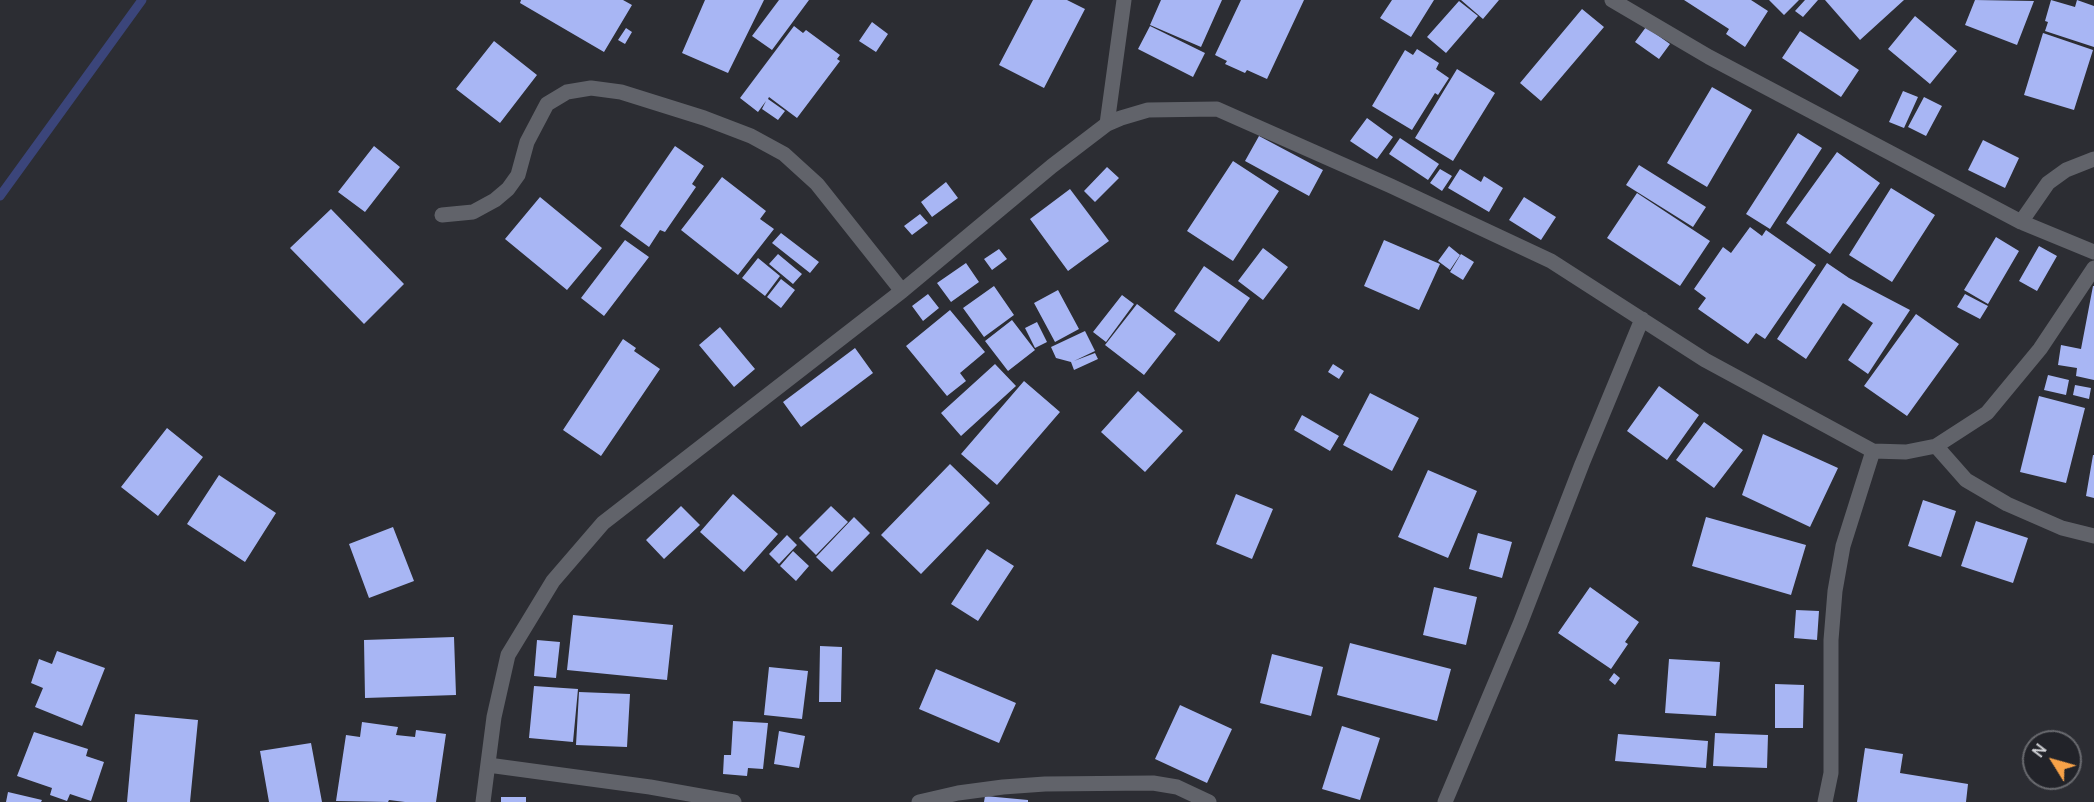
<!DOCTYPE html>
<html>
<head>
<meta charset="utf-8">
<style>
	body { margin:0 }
	#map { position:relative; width:2094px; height:802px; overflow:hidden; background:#2c2d33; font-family:Manrope,sans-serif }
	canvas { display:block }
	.north { position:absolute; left:2022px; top:730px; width:60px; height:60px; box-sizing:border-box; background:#222329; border:2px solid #696a6f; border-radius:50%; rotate:307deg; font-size:16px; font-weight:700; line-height:24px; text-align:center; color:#d4d5d9 }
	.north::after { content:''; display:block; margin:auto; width:21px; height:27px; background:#f7a248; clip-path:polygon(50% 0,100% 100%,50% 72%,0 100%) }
</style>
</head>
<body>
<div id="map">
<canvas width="2094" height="802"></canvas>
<div class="north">N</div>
</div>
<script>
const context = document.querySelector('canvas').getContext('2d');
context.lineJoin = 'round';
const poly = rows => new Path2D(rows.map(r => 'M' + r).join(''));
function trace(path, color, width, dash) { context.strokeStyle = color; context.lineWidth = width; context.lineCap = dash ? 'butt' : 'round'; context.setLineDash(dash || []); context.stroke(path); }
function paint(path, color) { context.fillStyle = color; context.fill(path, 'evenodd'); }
trace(poly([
	[0,196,142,0]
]), '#3b457a', 9);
paint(poly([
	[521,0,623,0,632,5,604,52,520,3],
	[705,0,764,0,728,73,682,53],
	[779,0,809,0,772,50,752,36],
	[1033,0,1067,0,1085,9,1044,88,999,65],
	[1161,0,1222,0,1201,47,1150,25],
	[1241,0,1304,0,1267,79,1247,70,1245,73,1225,64,1227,61,1215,55],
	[1392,0,1434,0,1411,37,1380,18],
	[1461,0,1499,0,1483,19],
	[1684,0,1751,0,1768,11,1745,47,1726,34,1729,29],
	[1769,0,1799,0,1784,15],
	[1805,0,1818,0,1803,17,1795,11],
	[1825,0,1904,0,1860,40],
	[1975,0,2034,1,2017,45,1965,25],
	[2051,0,2075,7,2077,0,2094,6,2094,47,2045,31,2048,22,2045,21],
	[1459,1,1478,16,1446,53,1427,37],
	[1582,9,1604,27,1541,101,1520,83],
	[1915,16,1957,51,1930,84,1888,49],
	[872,22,888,34,876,52,859,41],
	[794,26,803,33,806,30,840,55,837,59,840,61,797,118,769,97,768,99,785,111,778,120,762,109,766,101,758,112,740,98],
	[1150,26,1205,53,1193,77,1138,49],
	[1646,27,1670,44,1659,59,1635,42],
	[626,28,632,32,625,44,618,40],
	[1800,31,1859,70,1841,97,1782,58],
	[2043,33,2093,50,2074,110,2024,95],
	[494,41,537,75,500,123,456,89],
	[1417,49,1439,63,1436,69,1449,78,1438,95,1435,93,1412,130,1372,106,1405,50,1413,55],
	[1457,69,1495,93,1453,161,1415,138],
	[1712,87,1752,110,1707,187,1667,163],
	[1903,91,1918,97,1904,128,1889,122],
	[1924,97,1942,106,1926,136,1908,127],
	[1367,118,1393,137,1377,159,1350,141],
	[1798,133,1822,148,1770,229,1746,214],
	[1259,136,1323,170,1309,196,1245,161],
	[1400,138,1439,164,1428,180,1389,154],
	[1983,140,2019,158,2005,188,1968,170],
	[374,146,400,167,365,212,338,192],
	[675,146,704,166,692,184,696,187,665,232,660,230,649,247,620,226],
	[1837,152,1880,183,1830,254,1786,223],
	[1233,161,1279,191,1233,261,1187,231],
	[1639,165,1706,207,1693,227,1626,185],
	[1107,167,1119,178,1095,202,1084,191],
	[1440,169,1452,176,1442,191,1430,183],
	[1460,169,1481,182,1484,176,1503,188,1489,212,1448,188],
	[722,177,766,211,760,219,774,229,738,275,681,230],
	[946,182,958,198,932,217,921,202],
	[1891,188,1935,215,1892,282,1849,255],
	[1070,189,1109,241,1068,271,1030,219],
	[1637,193,1710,241,1680,286,1607,238],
	[540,197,602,248,567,290,505,239],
	[1524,197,1556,217,1541,240,1509,220],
	[331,209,404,284,364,324,290,248],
	[920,214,928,223,912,235,904,226],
	[1750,227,1762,236,1766,230,1816,265,1765,339,1756,333,1748,344,1698,309,1706,298,1694,289,1723,247,1731,253],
	[781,233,819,262,810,273,772,243],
	[1996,237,2019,251,1988,304,1964,290],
	[625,240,649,257,604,316,581,298],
	[1384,240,1440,264,1419,310,1364,286],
	[1449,246,1460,255,1450,270,1438,261],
	[2039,246,2057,256,2037,291,2019,281],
	[1263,248,1288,267,1263,300,1238,281],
	[999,249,1007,259,992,270,984,259],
	[778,254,802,274,793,284,769,264],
	[1461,254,1474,262,1463,280,1450,272],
	[758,258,780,276,765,296,742,278],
	[966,263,979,282,951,302,937,283],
	[1827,263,1849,278,1910,310,1868,374,1848,360,1873,323,1843,303,1806,359,1777,339],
	[1204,266,1250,298,1219,342,1174,311],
	[781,279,795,290,781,308,767,297],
	[994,286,1014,315,984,337,963,308],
	[2093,286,2094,286,2094,380,2076,376,2077,368,2058,365,2061,345,2081,349],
	[1058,290,1079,329,1055,342,1034,303],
	[928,294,939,308,923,321,912,306],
	[1965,294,1988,306,1980,319,1957,307],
	[1122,295,1134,304,1106,342,1093,332],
	[1137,304,1176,334,1144,375,1105,345],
	[950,310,985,352,960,373,966,381,947,396,906,346],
	[1916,314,1959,344,1907,416,1864,386],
	[1012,320,1035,350,1008,371,985,341],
	[1037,322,1047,342,1035,348,1025,328],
	[720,327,755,369,734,387,699,345],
	[1085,331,1095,351,1074,361,1095,353,1098,359,1074,370,1071,362,1056,358,1051,347],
	[623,339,636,348,634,351,660,369,601,456,563,430],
	[855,348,873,373,801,427,783,402],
	[995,364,1016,386,961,436,941,413],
	[1333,364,1344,371,1339,379,1328,372],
	[2048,375,2069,380,2066,395,2044,390],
	[1024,381,1060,412,997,485,961,454],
	[2075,385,2091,388,2089,399,2073,395],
	[1659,386,1699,415,1667,460,1627,431],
	[1138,391,1183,431,1145,472,1101,432],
	[1370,393,1419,418,1392,471,1343,445],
	[2039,396,2085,408,2066,483,2020,472],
	[1302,415,1339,436,1330,451,1294,430],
	[1704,422,1743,450,1714,488,1676,460],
	[167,428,203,457,158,516,121,487],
	[1763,434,1838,468,1810,527,1742,495],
	[2093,455,2094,455,2094,498,2086,496],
	[950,464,990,503,921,574,881,535],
	[1428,470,1477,491,1448,558,1398,537],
	[219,475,276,513,245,562,187,524],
	[733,494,778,534,744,572,700,532],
	[1236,494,1273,509,1252,559,1216,544],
	[1923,500,1956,511,1941,557,1908,546],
	[681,506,700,525,664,559,646,540],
	[831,506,848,522,816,555,799,538],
	[854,517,870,533,832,572,816,557],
	[1706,517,1806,545,1791,595,1692,566],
	[1976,521,2028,538,2013,583,1961,566],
	[393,527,414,581,369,598,349,544],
	[1478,533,1512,542,1502,578,1469,569],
	[787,535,797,545,779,564,769,554],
	[987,549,1014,566,978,621,951,604],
	[793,551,809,566,796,581,780,566],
	[1434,587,1477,597,1466,645,1423,635],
	[1590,587,1639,622,1625,642,1628,644,1611,669,1558,633],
	[1796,610,1819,611,1817,640,1794,638],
	[573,615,673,625,667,680,567,670],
	[454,637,456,695,365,698,364,640],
	[537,640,560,642,556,678,534,676],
	[1350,643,1451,669,1437,721,1337,695],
	[820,646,842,647,841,702,819,702],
	[57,651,105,668,82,726,35,707,43,688,31,683,39,659,52,664],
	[1272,654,1323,667,1311,716,1260,703],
	[1669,659,1720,662,1716,716,1665,713],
	[769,667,808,671,802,719,764,715],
	[936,669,1016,703,999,743,919,709],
	[1614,673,1620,678,1615,685,1609,680],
	[1775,684,1804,685,1803,728,1775,728],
	[534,686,578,689,573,742,529,738],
	[579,692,630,694,627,747,576,745],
	[1180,705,1232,729,1207,783,1155,759],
	[135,714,198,720,190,802,127,802],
	[733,721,768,723,763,769,748,768,747,776,723,774,724,755,731,755],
	[362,722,398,727,396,735,415,737,416,730,446,734,436,802,405,802,389,800,388,802,336,801,346,735,360,737],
	[1342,726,1380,738,1360,800,1322,789],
	[779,731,805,736,799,768,774,764],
	[34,732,88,749,86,756,104,762,91,801,70,794,67,801,50,795,52,788,17,776],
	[1715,733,1768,735,1767,768,1713,766],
	[1618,734,1708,741,1706,768,1615,761],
	[311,743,322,802,269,802,260,751],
	[1865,748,1903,754,1900,773,1968,784,1966,802,1857,802],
	[8,792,42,800,41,802,6,802],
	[985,796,1028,800,1028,802,984,802],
	[501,797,526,797,526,802,501,802]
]), '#a8b6f4');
trace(poly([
	[1612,0,1709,57,2021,222,2094,252],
	[1107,124,1124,0],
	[442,215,473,212,495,200,508,189,518,175,527,142,547,104,567,92,591,88,621,92,704,118,751,136,784,154,817,184,902,291],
	[2021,222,2048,183,2066,170,2094,159],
	[1936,446,1966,480,2007,504,2062,528,2094,536],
	[488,765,650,787,734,802],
	[483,802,494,717,508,655,553,581,603,523,902,291,1052,166,1107,124,1121,118,1148,110,1217,109,1391,186,1551,261,1705,360,1873,451,1906,452,1936,446,1987,413,2040,349,2094,268],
	[919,802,958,793,1003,787,1045,784,1153,783,1177,787,1209,802],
	[1445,802,1520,624,1582,464,1642,319],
	[1825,802,1831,773,1831,640,1835,591,1843,546,1873,451]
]), '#61636a', 15);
</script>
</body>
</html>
